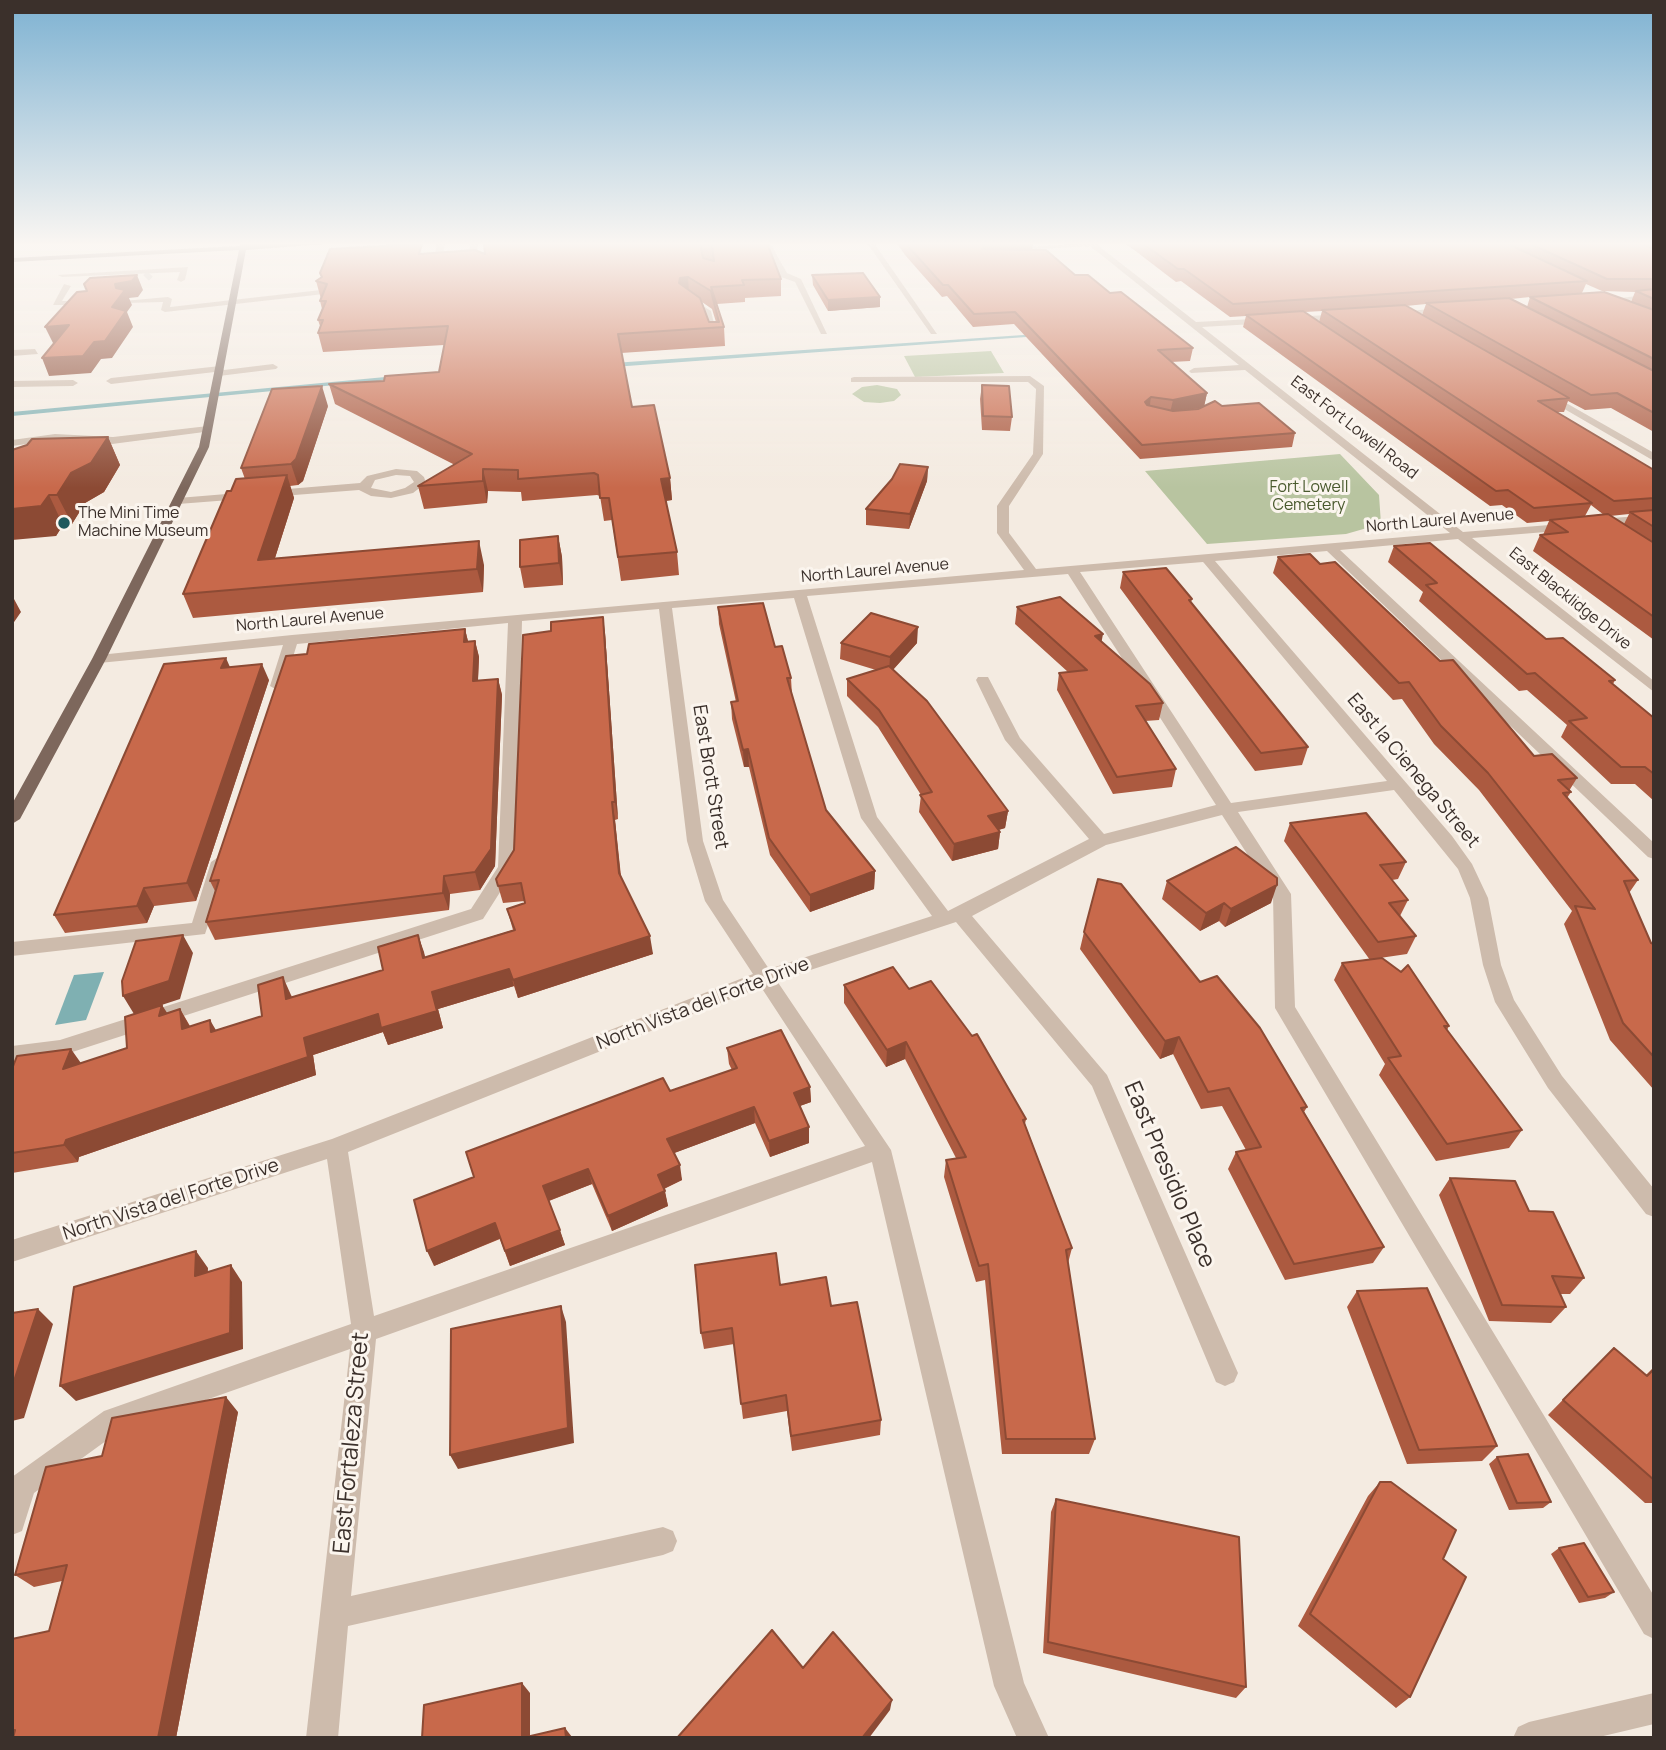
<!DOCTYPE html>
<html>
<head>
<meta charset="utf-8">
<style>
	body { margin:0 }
	#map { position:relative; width:1666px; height:1750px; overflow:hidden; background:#f4ebe1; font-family:Manrope,sans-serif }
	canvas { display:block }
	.frame { position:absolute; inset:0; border:14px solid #3b302b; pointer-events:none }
</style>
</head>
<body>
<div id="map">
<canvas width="1666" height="1750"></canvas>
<div class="frame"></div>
</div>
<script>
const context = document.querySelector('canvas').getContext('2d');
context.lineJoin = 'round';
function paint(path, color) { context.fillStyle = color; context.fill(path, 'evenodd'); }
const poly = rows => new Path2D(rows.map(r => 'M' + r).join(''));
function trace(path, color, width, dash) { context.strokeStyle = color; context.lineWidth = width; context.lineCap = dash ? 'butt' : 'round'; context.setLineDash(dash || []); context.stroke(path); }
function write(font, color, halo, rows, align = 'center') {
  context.font = font + ' Manrope,sans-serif'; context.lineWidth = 6; context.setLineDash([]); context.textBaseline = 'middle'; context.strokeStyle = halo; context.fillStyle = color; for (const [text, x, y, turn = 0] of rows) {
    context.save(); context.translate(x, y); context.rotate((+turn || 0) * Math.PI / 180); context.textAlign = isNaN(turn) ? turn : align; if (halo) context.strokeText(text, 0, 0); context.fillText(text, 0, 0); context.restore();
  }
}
paint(poly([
	[991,351,1004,373,915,377,904,356],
	[877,385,897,389,901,395,894,401,880,403,864,402,852,394,862,387],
	[1340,454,1379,495,1381,524,1346,534,1207,544,1145,471]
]), '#b8c4a0');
paint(poly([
	[104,972,86,1020,55,1025,74,975]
]), '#7fb0b2');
paint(poly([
	[1038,334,1040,336,613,367,610,365,613,363,1038,334],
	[396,376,398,377,398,379,12,416,12,412,396,376]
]), '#7fb0b2');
trace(poly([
	[146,278,150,274]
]), '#cfc6bd', 8, [8, 4.5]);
paint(poly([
	[437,243,445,243,443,254,439,256,435,254,437,243],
	[470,243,478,243,476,259,487,264,487,268,468,260,470,243],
	[763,243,770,243,787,273,801,279,827,334,821,334,795,282,781,277,763,243],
	[867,243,874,243,937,334,931,334,867,243],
	[1095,243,1196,322,1346,314,1343,319,1202,327,1463,532,1574,523,1576,526,1570,530,1472,538,1654,681,1654,692,1458,539,1340,550,1654,843,1654,859,1648,857,1327,551,1215,561,1452,836,1472,864,1488,898,1501,965,1514,1000,1562,1076,1654,1189,1654,1217,1646,1214,1548,1088,1495,1002,1483,965,1470,898,1458,869,1394,790,1238,812,1291,894,1295,1007,1654,1596,1654,1639,1644,1634,1275,1008,1273,894,1222,815,1106,845,972,916,1107,1075,1238,1373,1234,1382,1225,1386,1216,1382,1092,1086,956,922,777,981,891,1150,1024,1683,1049,1738,1017,1738,994,1686,872,1162,376,1339,351,1596,663,1527,673,1531,677,1541,673,1551,663,1555,348,1626,338,1738,306,1738,350,1349,121,1430,34,1493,22,1531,12,1535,12,1477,104,1411,351,1324,327,1159,12,1262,12,1240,332,1139,753,974,705,901,687,841,659,609,522,621,516,867,483,919,60,1056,12,1062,12,1046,60,1040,471,909,498,867,508,623,297,644,284,686,277,690,270,686,283,645,99,663,92,659,99,655,292,635,1024,570,997,533,997,506,1033,454,1036,389,1028,382,851,382,851,378,854,377,1030,376,1044,386,1043,454,1009,506,1009,533,1036,569,1450,533,1245,370,1191,373,1189,371,1194,368,1239,365,1090,246,1035,249,1031,247,1095,243],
	[1203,562,1204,563,1387,781,1231,803,1080,572,1203,562],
	[1068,574,1216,805,1104,834,1020,738,988,677,978,677,976,680,1005,740,1089,839,948,911,877,817,807,596,1068,574],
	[794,598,861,818,932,916,769,969,723,900,703,841,672,608,794,598],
	[761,987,865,1146,374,1316,348,1152,761,987],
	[188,267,185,280,181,282,177,280,180,272,62,277,58,275,188,267],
	[64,284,71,286,62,301,89,301,92,305,53,305,64,284],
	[321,290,324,294,165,312,161,310,163,302,127,303,123,301,168,297,172,299,170,307,321,290],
	[1654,294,1654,298,1616,301,1612,299,1654,294],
	[683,297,689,297,711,311,718,340,711,338,704,314,683,301,683,297],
	[1450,307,1447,311,1392,316,1388,313,1450,307],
	[35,349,38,354,12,356,12,350,35,349],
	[273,364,278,367,276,369,219,376,215,372,111,384,106,381,111,378,220,366,224,370,273,364],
	[12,381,73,380,78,383,73,386,12,387,12,381],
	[1545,391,1654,453,1654,461,1542,396,1542,392,1545,391],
	[208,426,212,427,212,431,89,447,84,444,86,442,55,440,12,446,12,440,55,434,113,437,208,426],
	[396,469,417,471,424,477,426,483,413,493,391,498,371,496,359,490,178,504,172,501,178,498,360,483,367,476,396,469],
	[396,475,410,476,414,482,405,488,391,492,371,488,375,480,396,475],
	[1654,515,1654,522,1598,527,1592,523,1598,519,1654,515],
	[220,856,229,862,205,934,12,956,12,942,192,923,211,862,220,856],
	[1654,1693,1654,1724,1595,1738,1513,1738,1518,1727,1529,1722,1654,1693]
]), '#cdbbac');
paint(poly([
	[241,243,335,243,246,250,209,447,106,659,20,819,12,824,12,804,92,659,199,447,239,250,12,262,12,258,240,246,241,243]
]), '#7d675c');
paint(poly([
	[484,243,767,243,781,279,781,296,745,298,745,302,717,304,724,327,725,346,621,353,632,407,670,478,672,500,666,501,677,552,679,575,621,581,612,520,604,521,600,496,597,495,522,501,521,492,488,491,487,503,424,509,418,486,455,465,335,404,329,384,384,381,439,372,444,345,323,352,318,333,320,326,318,320,322,309,320,301,321,299,316,281,321,277,320,273,424,253,485,254],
	[702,302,712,309,716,322,709,322],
	[897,243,1033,243,1032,250,1075,275,1110,293,1193,348,1190,361,1171,362,1207,393,1204,406,1222,406,1295,433,1292,447,1140,459,1014,324,973,327,947,296,942,297,905,255],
	[1125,243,1654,243,1654,432,1611,408,1585,410,1568,401,1564,412,1557,412,1654,470,1654,640,1533,551,1540,535,1543,535,1549,521,1527,523,1502,505,1490,506,1243,327,1246,316,1230,317,1181,281,1176,282],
	[1586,284,1602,291,1635,292,1631,302,1582,293],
	[1530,297,1527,307,1511,299],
	[1426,304,1422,315,1406,306],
	[1322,311,1319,322,1305,312],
	[1591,505,1604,515,1585,516],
	[1629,514,1624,524,1610,516],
	[812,275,880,297,880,307,828,311,813,285],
	[982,385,1012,417,1010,431,982,430,980,399],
	[328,406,303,481,298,485,290,486,294,498,275,558,484,565,483,592,193,618,183,594,231,491,245,479,241,468],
	[108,437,120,465,104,492,85,503,72,524,63,525,56,536,12,450],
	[928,467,927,481,909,529,866,525,866,509],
	[558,536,562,557,563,585,524,588,520,567],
	[1394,546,1615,680,1613,684,1654,718,1654,801,1635,784,1611,784,1561,737,1567,725,1527,690,1519,691,1419,601,1423,592,1388,562],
	[1278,557,1534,756,1577,778,1569,791,1571,792,1567,798,1638,880,1629,893,1651,943,1654,944,1654,1090,1610,1040,1564,924,1572,911,1479,790,1434,744,1402,699,1393,700,1273,573],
	[1123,572,1192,599,1191,602,1308,747,1302,765,1255,771,1120,588],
	[718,607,775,647,791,678,792,695,826,810,875,871,874,889,810,912,770,855,749,767,744,767,732,719,731,702,736,702,719,624],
	[1017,607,1102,642,1163,703,1159,720,1145,721,1176,769,1172,787,1113,794,1057,690,1059,673,1068,672,1015,624],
	[465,629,468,641,475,641,479,657,478,681,498,679,502,695,495,866,480,890,450,894,449,910,215,940,206,922,215,891,210,881,307,654],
	[605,633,618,819,615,820,621,876,653,954,518,998,514,986,438,1009,443,1028,388,1045,383,1032,313,1055,316,1075,79,1157,78,1162,12,1173,12,1069,81,1063,127,1048,167,1013,180,1009,190,1026,216,1031,262,1016,291,995,292,997,383,970,418,935,425,957,513,930,507,909,525,903,525,901,503,903,496,879,514,850],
	[841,643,917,643,893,670,1008,811,1005,828,999,830,1000,832,998,849,952,861,919,812,921,795,878,727,847,696,847,679,876,670,840,659],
	[230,667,269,680,196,901,154,906,147,923,65,933,54,915],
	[1290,823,1406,862,1398,879,1392,880,1408,900,1400,916,1416,936,1407,954,1373,959,1449,1026,1447,1030,1522,1130,1509,1148,1436,1161,1379,1075,1385,1064,1334,980,1342,963,1370,960,1284,841],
	[1167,881,1271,903,1225,927,1219,921,1200,931,1162,899],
	[1084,932,1200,982,1307,1107,1304,1112,1384,1247,1373,1263,1285,1280,1228,1169,1236,1152,1246,1150,1222,1106,1201,1109,1173,1054,1160,1059,1080,949],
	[844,985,909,989,1026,1119,1025,1124,1072,1248,1068,1263,1095,1439,1089,1454,1002,1454,985,1280,976,1282,944,1177,946,1160,956,1158,905,1059,886,1067,844,1003],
	[727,1048,810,1087,811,1102,800,1106,809,1143,770,1157,755,1123,674,1153,682,1180,664,1189,668,1206,612,1231,592,1184,549,1201,565,1245,510,1266,500,1239,434,1266,474,1177,670,1091,732,1070,729,1064],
	[1450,1178,1529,1211,1584,1278,1570,1294,1560,1294,1566,1307,1551,1323,1489,1321,1439,1195],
	[1357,1291,1497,1446,1482,1461,1407,1464,1347,1307],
	[831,1306,881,1420,880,1435,792,1451,787,1411,743,1419,734,1344,704,1349,701,1333],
	[1598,1364,1646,1375,1654,1367,1654,1503,1645,1503,1548,1415],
	[238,1412,176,1738,12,1738,12,1639,49,1631,62,1581,34,1587,15,1575,102,1456],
	[1497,1457,1551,1502,1543,1508,1509,1510,1489,1464],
	[1380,1482,1443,1559,1410,1697,1396,1708,1298,1626,1368,1496],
	[1056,1499,1246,1687,1236,1698,1043,1653,1051,1512],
	[1559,1548,1614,1592,1605,1598,1579,1603,1551,1554]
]), '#ac5a40');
paint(poly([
	[993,243,1033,243,1032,251,982,255,983,244],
	[137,275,143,290,138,297,129,298,132,305,127,312,133,327,112,358,101,359,91,373,49,376,42,358,112,307,115,284],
	[688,277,689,294,679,283,680,278],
	[880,297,880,307,828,311,828,300],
	[69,325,76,342,53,343,45,327],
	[322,386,328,406,303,481,298,485,291,464],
	[1207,393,1204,407,1170,413,1173,400],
	[1151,397,1149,411,1145,402],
	[108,437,120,465,104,492,85,503,72,524,57,495,71,473],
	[928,467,927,481,909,529,910,514],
	[483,469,488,491,487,503,483,481],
	[287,475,294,498,267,583,258,560],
	[670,478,672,500,663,501,661,479],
	[49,495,63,525,56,536,12,540,12,509],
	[558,536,562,557,563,585,559,563],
	[479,541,484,565,483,592,477,569],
	[14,599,21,612,12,625,12,601],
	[603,617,605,633,618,819,615,802],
	[918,627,917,643,889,674,890,657],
	[465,629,469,646,464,642],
	[1103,634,1100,650,1095,636],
	[475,641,479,657,477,698,473,681],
	[226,658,233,674,221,668],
	[262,664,269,680,196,901,187,883],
	[498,679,502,695,495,866,480,890,475,872],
	[748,749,749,767,744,767,743,750],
	[612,802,615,820,622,890,619,873],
	[1008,811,1005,828,986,833,988,816],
	[1000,832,998,849,952,861,954,844],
	[875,871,874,889,810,912,810,895],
	[444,876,450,894,449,910,443,893],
	[1277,885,1271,903,1225,927,1231,909],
	[144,888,154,906,147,923,137,906],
	[1224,903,1219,921,1200,931,1206,913],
	[183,935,193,953,180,999,134,1014,123,996],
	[418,935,424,952,429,975,423,958],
	[650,936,653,954,518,998,513,980],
	[509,969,514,986,438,1009,443,1028,388,1045,383,1032,313,1055,316,1075,79,1157,78,1162,64,1145,66,1140,304,1038,432,992],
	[283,977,291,995,295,1017,286,999],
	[162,1005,173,1022,159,1016],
	[180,1009,190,1027,182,1029],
	[210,1020,220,1037,211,1032],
	[1179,1037,1173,1054,1160,1059,1165,1041],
	[906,1042,905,1059,886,1067,887,1050],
	[71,1049,83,1066,63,1069],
	[810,1087,811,1102,794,1108,794,1093],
	[754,1107,755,1123,669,1155,667,1139],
	[809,1127,809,1143,770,1157,769,1141],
	[680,1165,682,1180,661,1190,658,1175],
	[588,1169,592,1184,548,1201,543,1186],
	[665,1191,668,1206,612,1231,608,1216],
	[495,1223,501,1238,434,1266,427,1251],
	[560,1230,565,1245,510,1266,505,1251],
	[196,1251,208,1268,207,1292,195,1276],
	[231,1265,242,1282,243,1349,76,1401,60,1386],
	[561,1306,566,1322,574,1443,458,1469,450,1455],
	[38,1309,53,1324,24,1418,12,1421,12,1387],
	[226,1397,238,1412,176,1738,158,1738],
	[522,1683,530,1693,530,1738,522,1738],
	[892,1700,890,1710,869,1738,862,1738],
	[565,1728,572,1737,572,1738,566,1738]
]), '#8c4a34');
const building = poly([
	[484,243,700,243,703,258,714,261,712,246,701,243,767,243,781,279,742,280,744,285,711,287,724,327,618,334,632,407,654,405,670,478,661,479,677,552,618,557,609,498,600,498,598,475,594,473,518,479,518,470,483,469,483,481,418,486,472,454,329,384,384,381,385,376,439,372,448,326,318,333,323,320,318,320,326,301,320,301,327,284,316,281,322,277,320,273,330,249,422,244,419,254,475,250,485,254,484,243],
	[688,277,711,291,719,322,709,322,700,298,679,283,680,278,688,277],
	[905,243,993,243,983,244,982,249,1046,250,1075,275,1088,275,1110,293,1121,292,1193,348,1158,350,1207,393,1173,400,1151,397,1145,402,1147,405,1173,411,1198,409,1215,401,1222,406,1259,403,1295,433,1142,445,1015,312,974,314,948,285,943,285,905,243],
	[1142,243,1506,243,1587,281,1233,304,1184,269,1178,269,1142,243],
	[1528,243,1640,243,1654,249,1654,279,1607,279,1528,243],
	[863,273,880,297,828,300,812,275,863,273],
	[137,275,132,281,115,284,116,288,125,290,112,307,126,311,105,341,94,342,83,356,42,358,69,325,45,327,77,292,87,291,84,284,90,278,137,275],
	[1654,289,1654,299,1636,291,1654,289],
	[1604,292,1654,310,1654,359,1530,297,1604,292],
	[1509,298,1654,371,1654,413,1617,393,1591,395,1426,303,1509,298],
	[1405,305,1569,398,1538,401,1654,470,1654,498,1614,501,1322,310,1405,305],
	[1303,311,1592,503,1534,508,1508,490,1496,491,1246,315,1303,311],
	[982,385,1009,386,1012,417,983,416,982,385],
	[322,386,296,459,291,464,241,468,272,389,322,386],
	[108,437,91,463,71,473,57,495,49,495,41,506,12,509,12,450,27,445,32,439,108,437],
	[900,464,928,467,910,514,866,509,892,479,900,464],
	[287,475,258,560,479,541,477,569,183,594,227,491,231,491,236,479,287,475],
	[1654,510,1654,527,1630,512,1654,510],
	[1608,514,1654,543,1654,617,1540,535,1568,532,1550,520,1608,514],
	[558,536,559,563,520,567,520,540,558,536],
	[1430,543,1546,639,1563,638,1615,680,1609,681,1654,718,1654,774,1645,767,1621,767,1569,721,1587,718,1535,673,1527,674,1426,585,1437,583,1394,546,1430,543],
	[1310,554,1320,564,1335,562,1440,661,1453,660,1534,756,1552,754,1577,778,1558,780,1571,792,1563,793,1638,880,1624,881,1651,943,1654,944,1654,1057,1623,1023,1575,906,1595,909,1488,773,1441,726,1409,682,1399,683,1278,557,1310,554],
	[1166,568,1192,599,1189,600,1308,747,1261,753,1123,572,1166,568],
	[1060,597,1103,634,1095,636,1150,684,1163,703,1136,706,1176,769,1117,777,1059,673,1087,670,1017,607,1060,597],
	[763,603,775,647,782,646,791,678,787,678,826,810,875,871,810,895,769,838,748,749,743,750,731,702,738,701,718,607,763,603],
	[871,613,918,627,890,657,841,643,871,613],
	[603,617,615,802,612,802,619,873,650,936,513,980,509,969,432,992,437,1011,381,1028,378,1014,304,1038,308,1057,66,1140,64,1145,12,1153,12,1069,17,1056,71,1049,63,1069,127,1048,125,1017,162,1005,159,1016,180,1009,182,1029,210,1020,211,1032,262,1016,258,985,283,977,286,999,383,970,378,947,418,935,423,958,515,930,507,909,525,903,521,883,498,886,496,879,514,850,523,635,551,631,551,622,603,617],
	[465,629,464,642,475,641,473,681,498,679,491,849,475,872,444,876,443,893,206,922,219,880,210,881,286,656,307,654,309,644,465,629],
	[226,658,221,668,262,664,187,883,144,888,137,906,54,915,164,664,226,658],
	[889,666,927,701,1008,811,988,816,1000,832,954,844,920,795,932,792,879,710,847,679,889,666],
	[1366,813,1406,862,1380,865,1408,900,1389,903,1416,936,1378,942,1290,823,1366,813],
	[1236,847,1277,878,1277,885,1231,909,1224,903,1206,913,1167,881,1236,847],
	[1098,879,1121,884,1200,982,1217,976,1260,1028,1307,1107,1301,1108,1384,1247,1294,1264,1236,1152,1261,1147,1229,1088,1208,1092,1179,1037,1165,1041,1084,932,1098,879],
	[183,935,169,981,123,996,122,981,136,941,183,935],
	[1382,958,1401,972,1408,965,1449,1026,1444,1026,1522,1130,1447,1144,1388,1058,1401,1056,1342,963,1382,958],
	[893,967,909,989,931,981,972,1036,977,1034,1026,1119,1023,1120,1072,1248,1066,1250,1095,1439,1006,1439,988,1264,979,1266,946,1160,966,1157,906,1042,887,1050,844,985,893,967],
	[781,1030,810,1087,794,1093,809,1127,769,1141,754,1107,667,1139,680,1165,658,1175,665,1191,608,1216,588,1169,543,1186,560,1230,505,1251,495,1223,427,1251,414,1200,474,1177,466,1152,663,1078,670,1091,737,1068,727,1048,781,1030],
	[1450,1178,1515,1181,1529,1211,1553,1212,1584,1278,1552,1276,1566,1307,1502,1305,1450,1178],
	[196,1251,195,1276,231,1265,230,1333,60,1386,74,1287,196,1251],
	[776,1253,780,1285,826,1277,831,1306,857,1302,881,1420,791,1436,786,1395,741,1404,732,1328,701,1333,695,1265,776,1253],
	[1427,1288,1497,1446,1419,1450,1357,1291,1427,1288],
	[561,1306,568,1428,450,1455,451,1329,561,1306],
	[38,1309,12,1387,12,1313,38,1309],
	[1614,1348,1647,1376,1654,1369,1654,1480,1563,1400,1614,1348],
	[226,1397,158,1738,13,1738,15,1730,12,1731,12,1639,49,1631,67,1565,15,1575,46,1467,102,1456,112,1418,226,1397],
	[1528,1454,1551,1502,1517,1503,1497,1457,1528,1454],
	[1380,1482,1391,1482,1456,1530,1443,1559,1466,1577,1410,1697,1310,1614,1380,1482],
	[1056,1499,1239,1537,1246,1687,1048,1642,1056,1499],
	[1584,1543,1614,1592,1588,1597,1559,1548,1584,1543],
	[772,1630,803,1668,833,1632,892,1700,862,1738,677,1738,772,1630],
	[522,1683,522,1738,565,1728,566,1738,422,1738,424,1705,522,1683]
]);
paint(building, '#c8694b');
trace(building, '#8c4a34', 2);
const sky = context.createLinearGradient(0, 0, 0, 488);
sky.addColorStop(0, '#7eb2d2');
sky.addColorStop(0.5, '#faf6f2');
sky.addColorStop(1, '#faf6f200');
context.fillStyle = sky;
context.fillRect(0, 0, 1666, 488);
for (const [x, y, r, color] of [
	[64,523,7,"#1f5a5e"]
]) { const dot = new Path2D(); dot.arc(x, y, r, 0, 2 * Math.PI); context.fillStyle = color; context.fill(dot); trace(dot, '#fbf5ee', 2.5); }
write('16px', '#3b302b', '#fbf5ee', [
	["East Fort Lowell Road",1354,428,38],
	["North Laurel Avenue",1440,521,-5],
	["North Laurel Avenue",875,571,-5],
	["East Blacklidge Drive",1570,599,39],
	["North Laurel Avenue",310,620,-5]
]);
write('16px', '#4a5a2e', '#fbf5ee', [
	["Fort Lowell",1309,488],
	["Cemetery",1309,506]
]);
write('16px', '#3b302b', '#fbf5ee', [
	["The Mini Time",78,514],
	["Machine Museum",78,532]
], 'left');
write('19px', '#3b302b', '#fbf5ee', [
	["East la Cienega Street",1413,771,50],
	["East Brott Street",710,777,81],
	["North Vista del Forte Drive",703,1004,-21],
	["North Vista del Forte Drive",171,1200,-18]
]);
write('23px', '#3b302b', '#fbf5ee', [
	["East Presidio Place",1169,1175,67],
	["East Fortaleza Street",352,1443,-85]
]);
</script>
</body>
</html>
